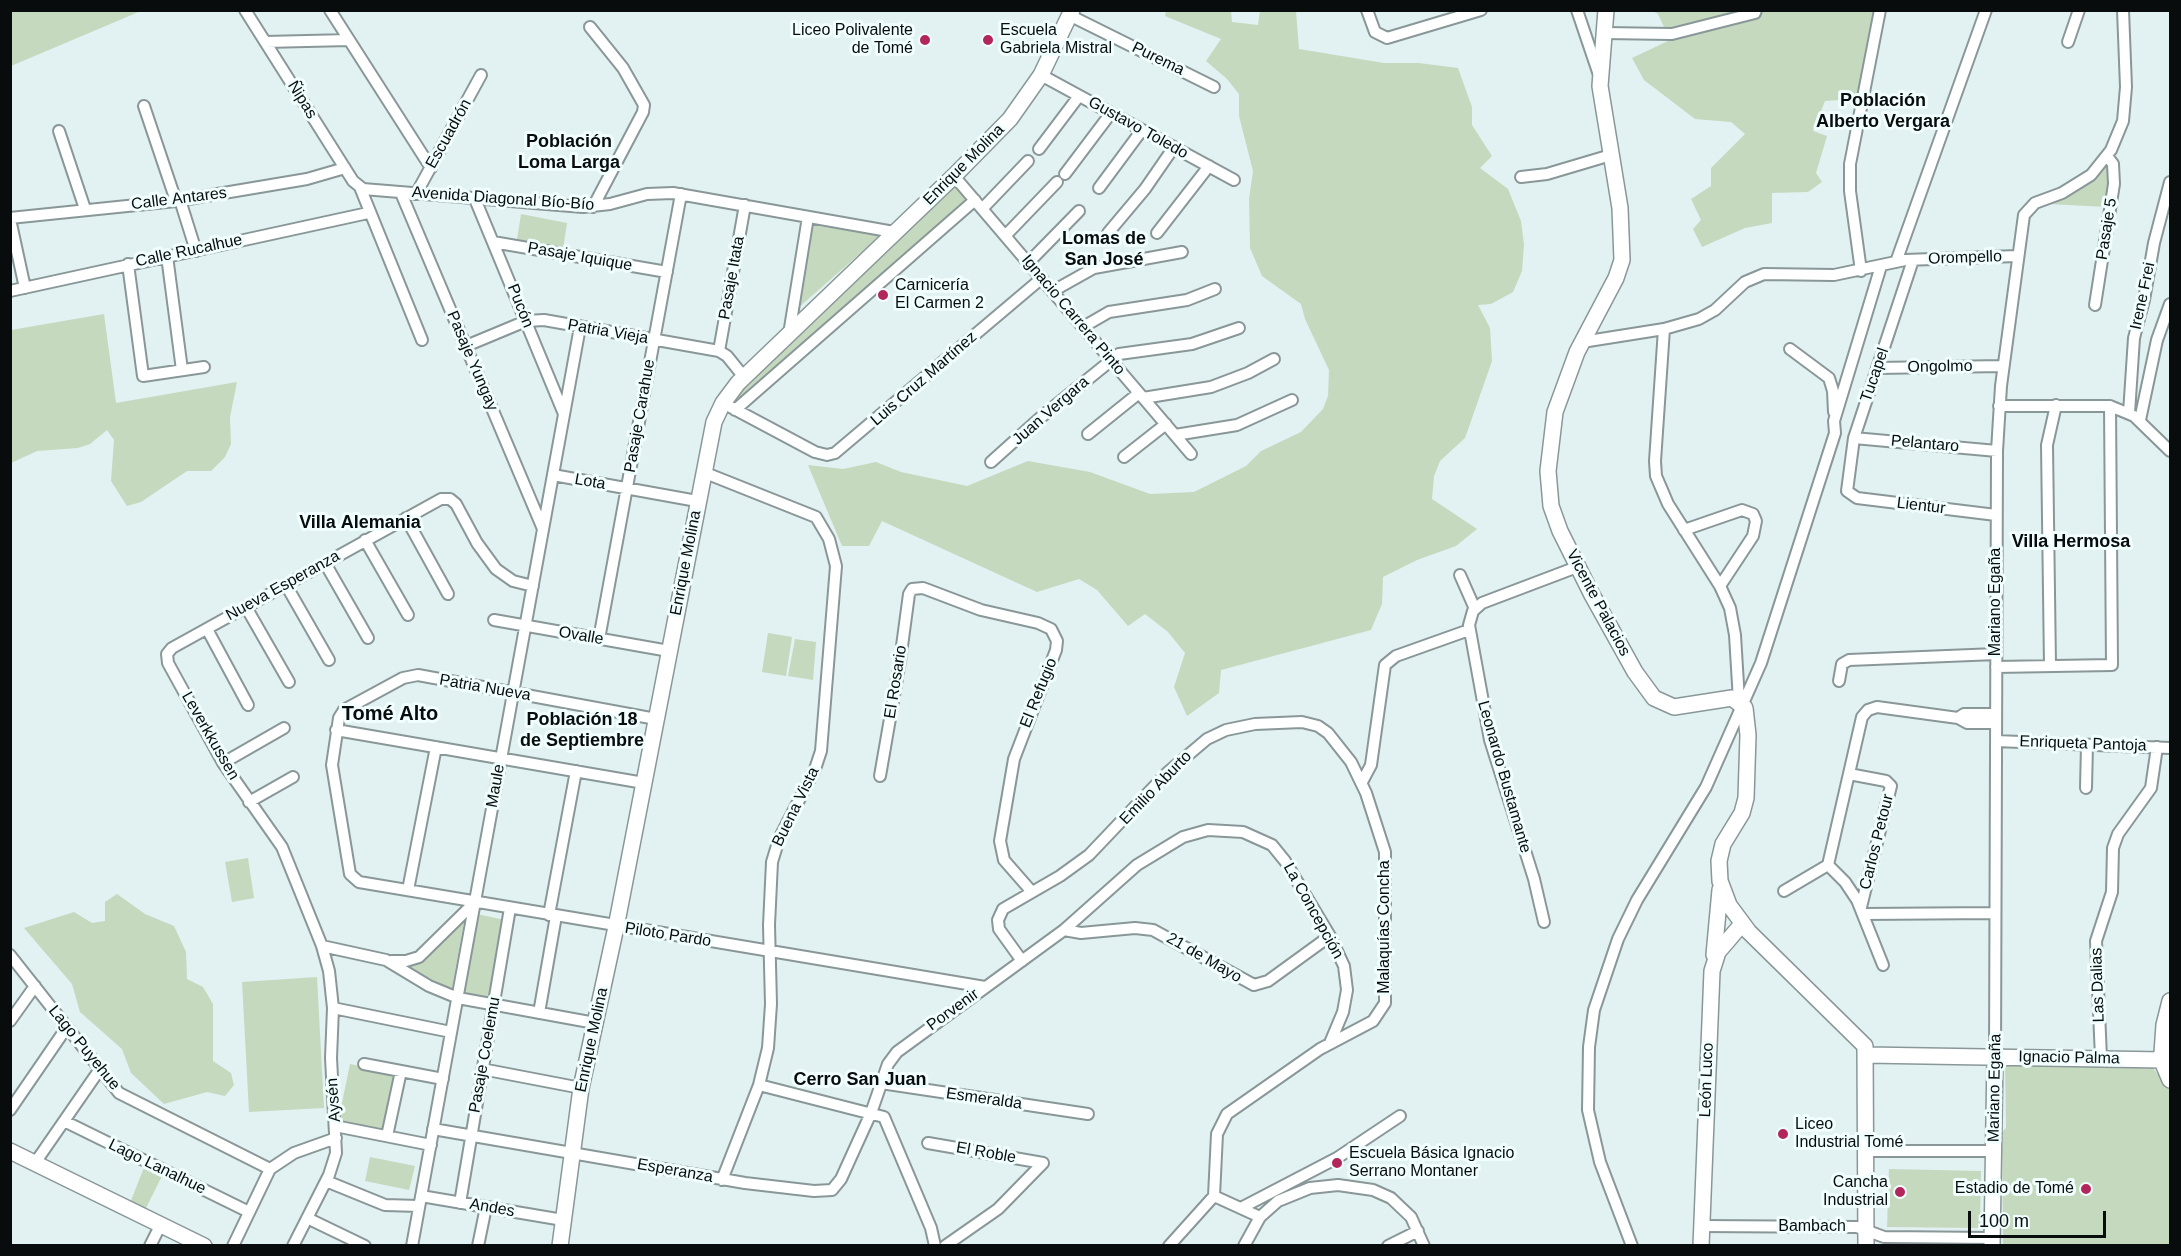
<!DOCTYPE html>
<html>
<head>
<meta charset="utf-8">
<style>
	body { margin:0 }
	#map { position:relative; width:2181px; height:1256px; overflow:hidden; background:#e2f1f2; font-family:Arial,sans-serif }
	canvas { display:block }
	.frame { position:absolute; inset:0; border:12px solid #080c0d; pointer-events:none }
	.scale { position:absolute; left:1968px; top:1211px; width:138px; height:27px; box-sizing:border-box; border:3px solid #080c0d; border-top:0; padding-left:8px; font-size:18px; line-height:21px; white-space:nowrap; color:#080c0d; -webkit-text-stroke:4px #f1fefe; paint-order:stroke }
</style>
</head>
<body>
<div id="map">
<canvas width="2181" height="1256"></canvas>
<div class="frame"></div>
<div class="scale">100 m</div>
</div>
<script>
const context = document.querySelector('canvas').getContext('2d');
context.lineJoin = 'round';
function paint(path, color) { context.fillStyle = color; context.fill(path, 'evenodd'); }
const poly = rows => new Path2D(rows.map(r => 'M' + r).join(''));
function trace(path, color, width, dash) { context.strokeStyle = color; context.lineWidth = width; context.lineCap = dash ? 'butt' : 'round'; context.setLineDash(dash || []); context.stroke(path); }
function write(font, color, halo, rows, align = 'center') {
  context.font = font + ' Arial,sans-serif'; context.lineWidth = 6; context.setLineDash([]); context.textBaseline = 'middle'; context.strokeStyle = halo; context.fillStyle = color; for (const [text, x, y, turn = 0] of rows) {
    context.save(); context.translate(x, y); context.rotate((+turn || 0) * Math.PI / 180); context.textAlign = isNaN(turn) ? turn : align; if (halo) context.strokeText(text, 0, 0); context.fillText(text, 0, 0); context.restore();
  }
}
paint(poly([
	[11,10,141,10,141,11,11,66],
	[1166,11,1231,11,1232,22,1258,25,1260,11,1296,11,1299,49,1384,63,1419,63,1458,68,1472,107,1472,125,1492,156,1480,168,1508,189,1521,221,1524,245,1522,271,1513,292,1491,304,1478,305,1490,328,1492,361,1465,438,1440,461,1434,476,1432,499,1477,529,1456,546,1417,560,1383,577,1382,604,1371,630,1221,670,1219,693,1187,716,1174,687,1185,653,1168,632,1145,614,1128,626,1097,590,1079,579,1037,592,882,521,869,546,842,546,808,465,843,469,876,462,901,472,967,486,1028,461,1090,472,1150,494,1194,492,1246,466,1261,451,1301,432,1323,409,1328,396,1329,370,1305,319,1301,304,1262,276,1250,248,1249,199,1253,171,1239,116,1239,94,1227,79,1206,61,1221,39,1165,16],
	[1653,11,1875,11,1855,105,1840,100,1825,101,1813,131,1827,136,1816,173,1822,182,1808,192,1772,193,1772,223,1745,228,1702,247,1693,229,1701,220,1691,199,1711,186,1711,168,1745,134,1731,122,1695,119,1644,80,1632,58,1670,40,1658,14],
	[2110,163,2107,207,2048,204,2082,188],
	[958,187,966,197,966,203,738,404,732,399,950,188],
	[521,214,567,223,563,249,517,240],
	[811,225,881,235,797,309],
	[104,314,116,403,237,382,230,417,231,444,225,457,211,471,187,471,141,502,127,506,111,481,114,440,107,430,90,444,78,448,37,451,11,463,11,330],
	[768,633,792,637,786,676,762,672],
	[795,639,816,642,813,680,788,676],
	[248,858,254,898,232,902,225,862],
	[117,894,145,914,174,926,186,952,187,979,203,987,213,1004,213,1061,231,1073,234,1085,225,1096,207,1092,164,1104,131,1073,122,1049,80,1012,72,984,24,928,74,912,92,923,105,921,105,902],
	[477,914,505,920,490,1001,460,994],
	[465,916,452,989,406,968,420,961],
	[317,977,324,1108,249,1112,242,982],
	[2005,1063,2153,1068,2170,1090,2170,1245,2003,1245,2002,1132,2006,1128],
	[350,1064,396,1073,383,1132,338,1122],
	[370,1157,415,1166,409,1190,365,1181],
	[145,1165,163,1174,145,1210,130,1203],
	[1889,1169,1981,1171,1980,1228,1887,1227]
]), '#c5d9bf');
const street = poly([
	[245,10,353,181,363,189,583,207,610,204,647,194,673,193,894,232],
	[330,10,431,168],
	[1367,10,1375,32,1387,38,1481,10],
	[1577,10,1599,75],
	[1069,15,1214,87],
	[590,27,623,68,644,105,643,112,593,207],
	[1604,33,1672,34,1755,13,1756,10],
	[265,42,349,40],
	[2068,42,2079,10],
	[1041,75,1234,180],
	[144,106,176,201],
	[59,131,85,209],
	[1039,149,1079,96],
	[1065,174,1111,113],
	[954,176,1191,454],
	[1521,177,1547,174,1611,155],
	[360,187,422,340],
	[1099,188,1142,130],
	[401,193,543,529],
	[416,194,481,75],
	[475,199,564,414],
	[180,200,196,251],
	[982,209,1028,161],
	[10,218,176,201,307,179,345,168],
	[10,219,25,288],
	[1108,233,1145,189,1174,147],
	[1157,233,1209,166],
	[1005,236,1057,182],
	[493,242,667,272],
	[167,256,182,370],
	[1913,260,1854,438,1847,491,1857,498,1996,515],
	[1896,262,1986,10],
	[1028,263,1079,211],
	[128,264,143,376,204,367],
	[1861,271,1850,191,1850,164,1880,10],
	[10,291,368,213],
	[1053,291,1094,268,1182,252],
	[2095,305,2114,184,2113,164,2107,156],
	[1083,327,1109,312,1187,300,1215,289],
	[1664,329,1655,461,1656,476,1668,504,1720,586,1730,608,1735,635,1739,701],
	[789,334,808,217],
	[1582,342,1664,329,1699,319,1715,310,1745,282,1764,274,1834,275,1905,260,2017,256],
	[466,346,526,321,544,320,719,351,727,356,744,377],
	[1790,349,1829,378,1833,391,1834,412],
	[719,351,745,205],
	[1877,368,2003,366],
	[1143,398,1211,387,1248,373,1274,359],
	[723,403,815,452,827,455,835,453,1042,278],
	[1999,406,2110,406,2134,416,2170,451],
	[735,410,975,200],
	[2129,413,2134,338,2144,300,2154,243,2170,182],
	[2140,420,2157,340,2170,304],
	[1088,434,1139,393],
	[1175,435,1237,425,1292,400],
	[1854,438,1997,451],
	[1124,457,1166,424],
	[991,462,1040,418,1119,354,1192,344,1239,328],
	[703,472,816,517,829,539,836,566,821,751,815,769,779,839,772,862,769,925,771,1004,768,1048,759,1085,722,1180],
	[553,475,697,501],
	[406,518,448,594],
	[1684,530,1742,510,1753,514,1756,521,1753,536,1720,586],
	[365,540,408,615],
	[325,563,368,638],
	[1460,575,1475,609],
	[286,585,329,660],
	[246,607,289,682],
	[494,620,669,651],
	[207,629,248,705],
	[599,639,681,194],
	[2050,666,2047,445,2056,405],
	[1996,667,2112,665,2110,406],
	[1839,681,1842,664,1849,660,1996,654],
	[1958,718,1964,714,1996,714],
	[656,719,418,675,403,678,344,710,339,718,332,765,350,874,359,882,985,987],
	[336,730,644,783],
	[1996,741,2170,748],
	[223,763,284,728],
	[1849,774,1886,781,1891,786,1861,907],
	[880,776,900,661,909,594,912,589,923,588,981,610,1038,623,1051,629,1057,641,1056,650,1014,759,1000,841,1004,860,1032,892],
	[1362,782,1371,765,1385,665,1396,656,1469,630],
	[2086,788,2087,745],
	[249,802,293,777],
	[1828,865,1845,882,1857,900,1883,965],
	[408,890,436,747],
	[1784,891,1828,865,1862,717,1868,710,1877,707,1958,718,1967,723,1996,723],
	[1864,914,1995,913],
	[549,915,576,771],
	[1544,922,1534,879,1490,740,1469,625,1473,611,1482,603,1577,567],
	[1064,930,1081,933,1135,928,1153,930,1254,985,1268,981,1330,936],
	[322,946,386,960,429,986,458,998,595,1023],
	[10,955,119,1093,270,1169],
	[391,961,406,961,419,957,475,902],
	[1022,961,999,929,998,920,1003,909,1060,876,1089,855,1168,772,1207,739,1226,730,1255,724,1302,722,1318,726,1328,733,1351,762,1366,793,1385,852,1385,1003,1373,1021,1320,1049,1227,1114,1217,1134,1214,1196,1169,1246],
	[333,1008,451,1032],
	[539,1013,556,916],
	[10,1021,35,986],
	[1995,1056,1997,451,2001,386,2024,215,2035,203,2062,193,2091,175,2111,150,2123,121,2126,87,2123,10],
	[2101,1058,2096,941,2112,892,2113,848,2118,834,2151,788,2157,747],
	[364,1064,443,1079],
	[482,1069,581,1088],
	[881,1083,1088,1114],
	[759,1085,884,1117,931,1228,935,1246],
	[10,1110,67,1027],
	[64,1121,249,1212],
	[335,1126,431,1145],
	[433,1129,745,1183,814,1191,832,1190,841,1179,871,1113,888,1064,897,1052,1064,930,1137,865,1183,837,1208,830,1243,832,1272,845,1285,861,1330,936,1344,966,1347,990,1343,1012,1330,1043],
	[387,1136,401,1071],
	[928,1143,1043,1163],
	[1867,1151,1994,1151],
	[35,1163,100,1069],
	[326,1181,385,1205,419,1206],
	[421,1196,563,1220],
	[1214,1196,1260,1217],
	[460,1203,510,908],
	[1241,1208,1337,1158,1400,1116],
	[307,1218,365,1246],
	[1701,1226,1857,1227,1884,1237,1992,1238],
	[150,1246,161,1224],
	[233,1246,270,1169,294,1153,336,1138],
	[293,1246,329,1175,336,1153,331,1058,333,1008,329,971,322,946,282,847,223,763,168,663,167,654,172,648,441,499,450,499,456,504,477,543,496,569,513,581,533,586],
	[412,1246,580,327],
	[478,1246,486,1207],
	[945,1246,998,1209,1043,1163],
	[1244,1246,1260,1217,1278,1201,1310,1188,1338,1185,1373,1190,1391,1198,1411,1217,1424,1246],
	[1388,1246,1418,1231],
	[1632,1246,1600,1162,1588,1110,1589,1047,1594,1010,1618,939,1637,900,1706,787,1761,663,1835,433,1834,421,1881,266]
]);
const secondary = poly([
	[1606,10,1600,86,1620,208,1622,260,1616,278,1577,352,1555,412,1548,471,1551,506,1560,531,1591,593,1635,672,1654,698,1674,707,1732,698,1745,708,1748,735,1746,798,1742,813,1723,844,1719,861,1720,881,1729,905,1749,932,1865,1046,1866,1246],
	[1714,955,1720,890],
	[2170,1001,2164,1025,2162,1053,2164,1066,2170,1080],
	[1867,1055,2163,1060],
	[10,1151,204,1246],
	[560,1246,581,1088,616,927,714,422,723,403,738,383,954,176,1010,119,1041,75,1072,10],
	[1701,1246,1712,971,1718,952,1742,924],
	[1992,1246,1995,1056]
]);
trace(street, '#899798', 14);
trace(secondary, '#899798', 18);
trace(street, '#fff', 10);
trace(secondary, '#fff', 15);
for (const [x, y, r, color] of [
	[925,40,6,"#b3265c"],
	[988,40,6,"#b3265c"],
	[883,295,6,"#b3265c"],
	[1783,1134,6,"#b3265c"],
	[1337,1163,6,"#b3265c"],
	[2086,1189,6,"#b3265c"],
	[1900,1192,6,"#b3265c"]
]) { const dot = new Path2D(); dot.arc(x, y, r, 0, 2 * Math.PI); context.fillStyle = color; context.fill(dot); trace(dot, '#f1fefe', 2); }
write('16px', '#080c0d', '#f1fefe', [
	["Liceo Polivalente",913,31,"right"],
	["de Tomé",913,49,"right"],
	["Escuela",1000,31],
	["Gabriela Mistral",1000,49],
	["Carnicería",895,286],
	["El Carmen 2",895,304],
	["Liceo",1795,1125],
	["Industrial Tomé",1795,1143],
	["Escuela Básica Ignacio",1349,1154],
	["Serrano Montaner",1349,1172],
	["Cancha",1888,1183,"right"],
	["Industrial",1888,1201,"right"],
	["Estadio de Tomé",2074,1189,"right"]
], 'left');
write('16px', '#080c0d', '#f1fefe', [
	["Purema",1158,59,26],
	["Ñipas",302,100,58],
	["Gustavo Toledo",1138,128,29],
	["Escuadrón",449,134,-61],
	["Enrique Molina",964,165,-45],
	["Calle Antares",179,199,-7],
	["Avenida Diagonal Bío-Bío",503,199,4],
	["Pasaje 5",2107,229,-81],
	["Calle Rucalhue",189,251,-12],
	["Pasaje Iquique",580,257,10],
	["Orompello",1965,258,-2],
	["Pasaje Itata",732,278,-80],
	["Irene Frei",2143,296,-78],
	["Pucón",520,306,68],
	["Ignacio Carrera Pinto",1073,315,50],
	["Patria Vieja",608,332,10],
	["Pasaje Yungay",472,361,67],
	["Ongolmo",1940,367,-1],
	["Tucapel",1875,375,-71],
	["Luis Cruz Martínez",924,379,-41],
	["Juan Vergara",1051,411,-41],
	["Pasaje Carahue",640,416,-80],
	["Pelantaro",1925,444,5],
	["Lota",590,482,10],
	["Lientur",1921,506,7],
	["Enrique Molina",686,563,-79],
	["Nueva Esperanza",283,586,-29],
	["Mariano Egaña",1996,602,-90],
	["Vicente Palacios",1598,603,62],
	["Ovalle",581,636,10],
	["El Rosario",896,682,-81],
	["Patria Nueva",485,688,10],
	["El Refugio",1039,693,-68],
	["Leverkkussen",210,736,60],
	["Enriqueta Pantoja",2083,744,2],
	["Leonardo Bustamante",1504,777,74],
	["Maule",496,786,-80],
	["Emilio Aburto",1156,788,-46],
	["Buena Vista",796,807,-64],
	["Carlos Petour",1877,842,-76],
	["La Concepción",1313,911,61],
	["Malaquías Concha",1385,927,-90],
	["Piloto Pardo",668,935,9],
	["21 de Mayo",1204,958,30],
	["Las Dalias",2098,985,-92],
	["Porvenir",953,1010,-36],
	["Enrique Molina",592,1040,-78],
	["Lago Puyehue",84,1048,51],
	["Pasaje Coelemu",485,1055,-80],
	["Ignacio Palma",2069,1058,1],
	["León Luco",1707,1080,-88],
	["Mariano Egaña",1995,1088,-89],
	["Esmeralda",984,1099,8],
	["Aysén",334,1100,-94],
	["El Roble",986,1153,10],
	["Lago Lanalhue",157,1167,26],
	["Esperanza",675,1171,10],
	["Andes",492,1208,10],
	["Bambach",1812,1227]
]);
write('bold 18px', '#080c0d', '#f1fefe', [
	["Población",1883,101],
	["Alberto Vergara",1883,122],
	["Población",569,142],
	["Loma Larga",569,163],
	["Lomas de",1104,239],
	["San José",1104,260],
	["Villa Alemania",360,523],
	["Villa Hermosa",2071,542],
	["Población 18",582,720],
	["de Septiembre",582,741],
	["Cerro San Juan",860,1080]
]);
write('bold 20px', '#080c0d', '#f1fefe', [
	["Tomé Alto",390,714]
]);
</script>
</body>
</html>
